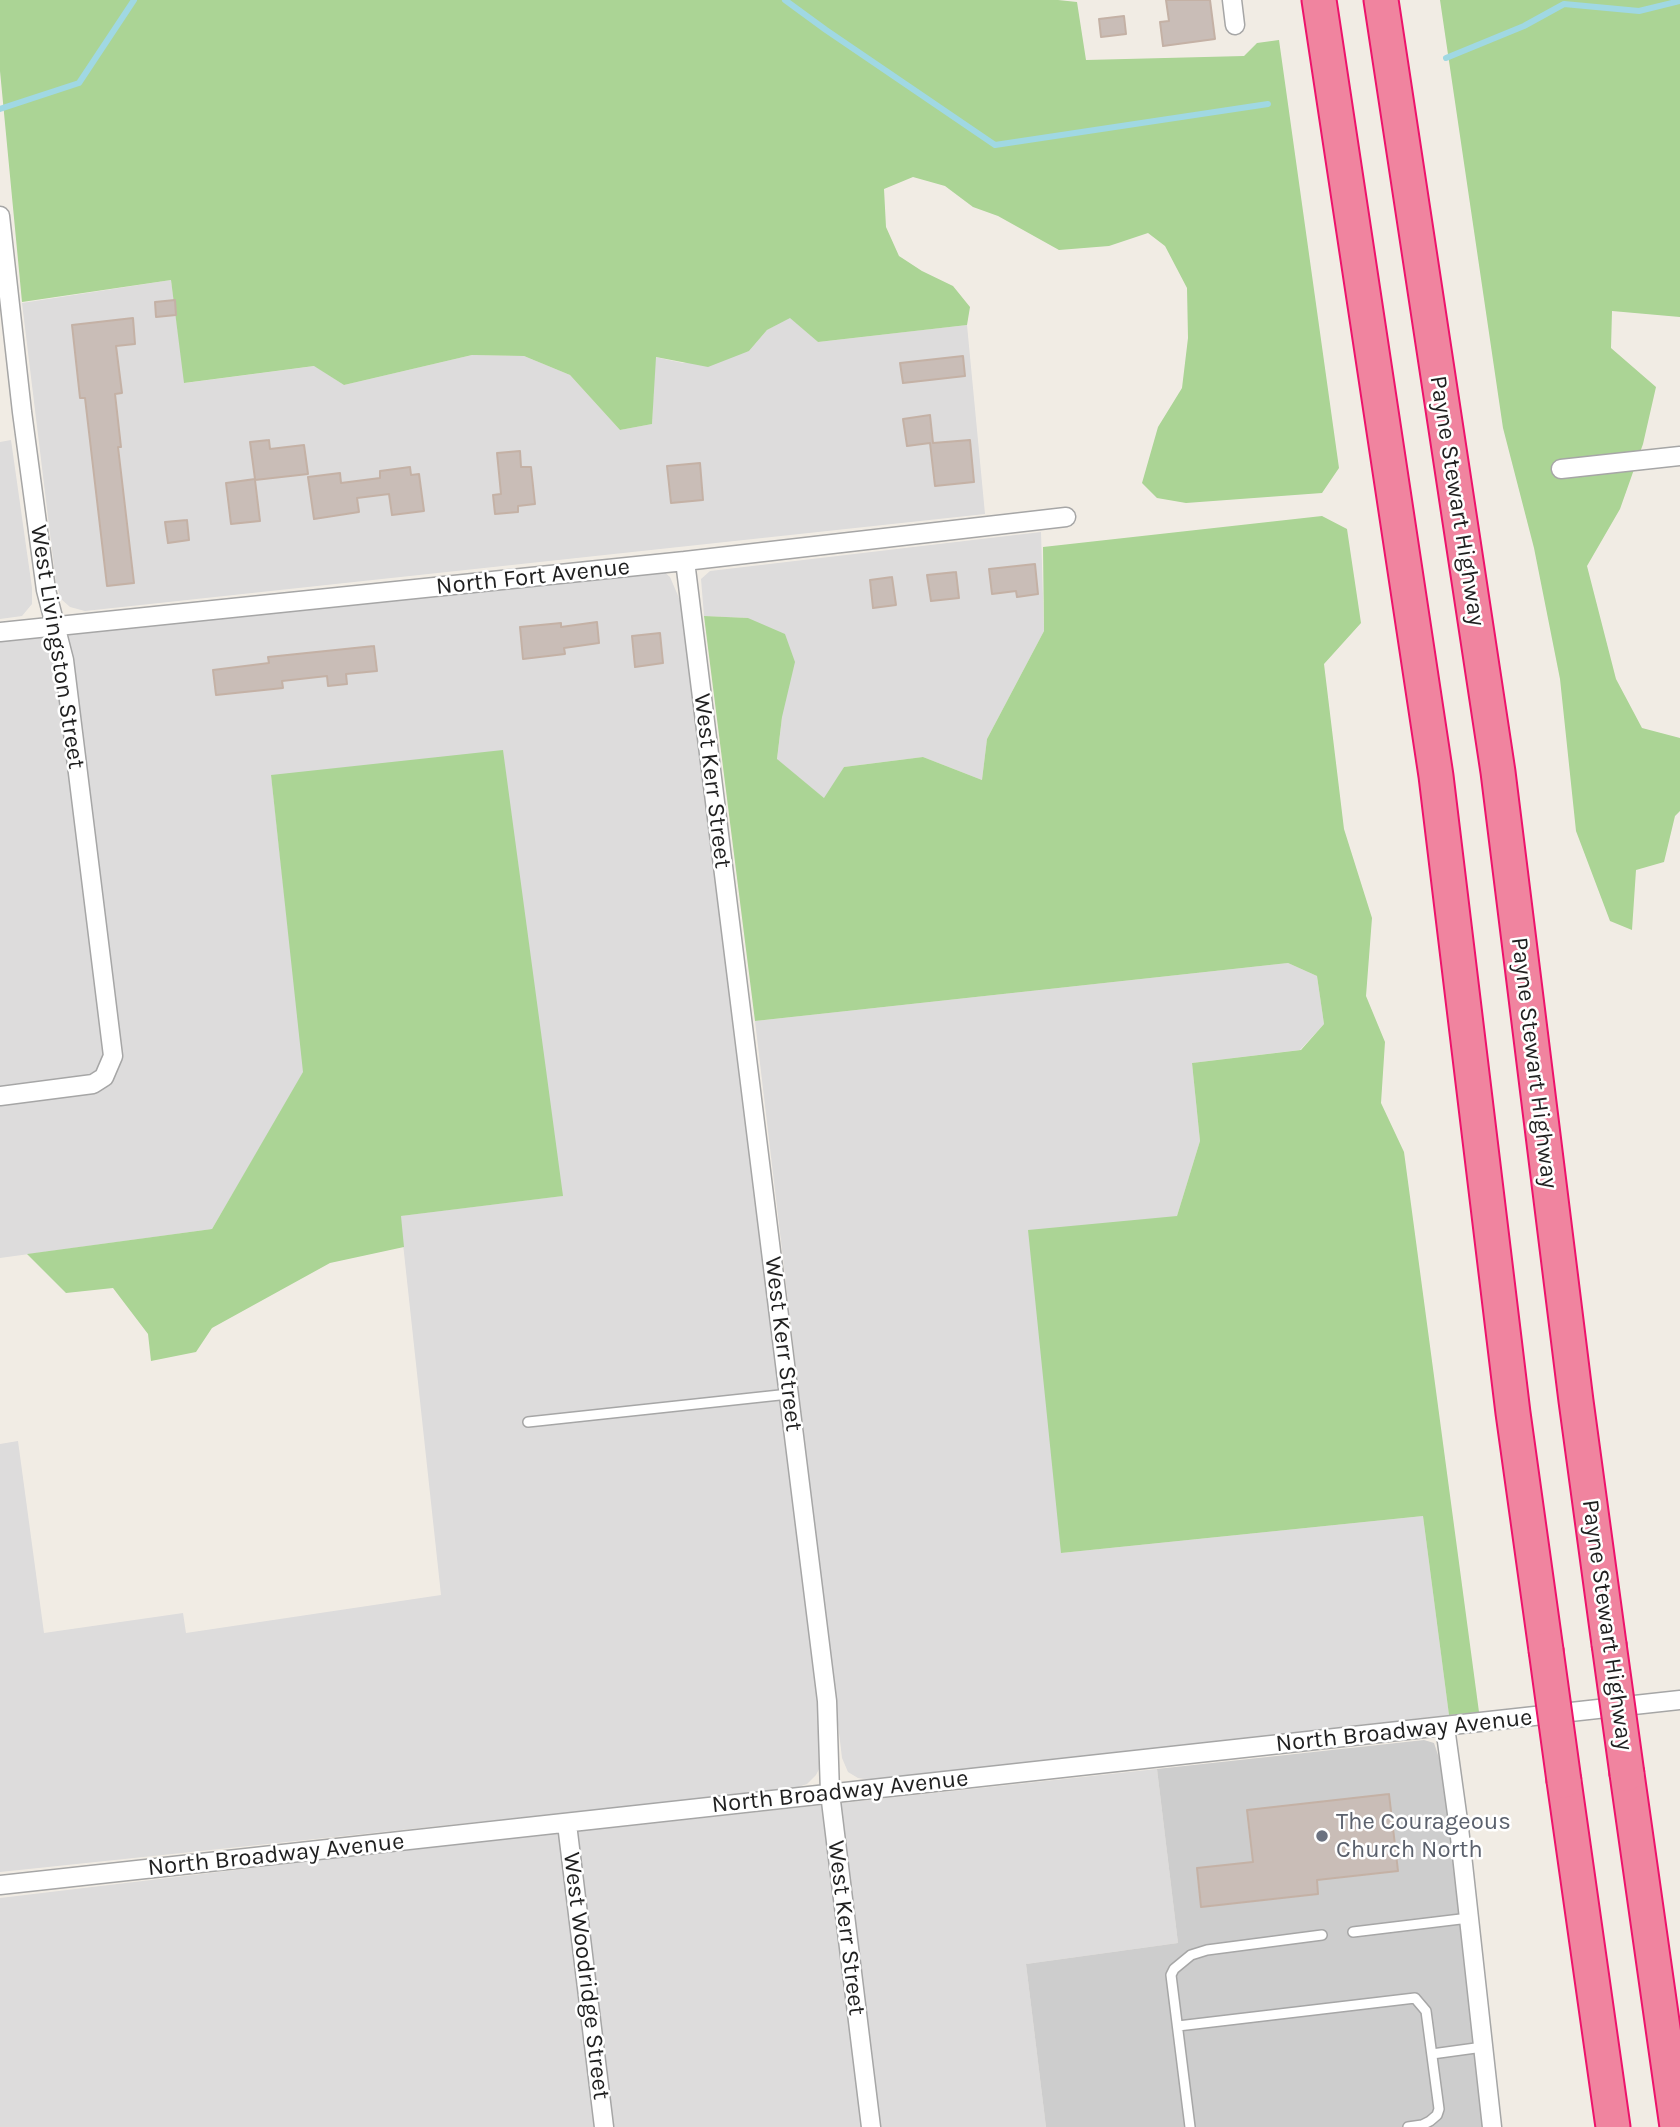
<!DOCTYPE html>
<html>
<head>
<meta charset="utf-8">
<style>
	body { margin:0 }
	canvas { display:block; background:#f1ece4 }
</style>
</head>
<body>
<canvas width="1680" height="2127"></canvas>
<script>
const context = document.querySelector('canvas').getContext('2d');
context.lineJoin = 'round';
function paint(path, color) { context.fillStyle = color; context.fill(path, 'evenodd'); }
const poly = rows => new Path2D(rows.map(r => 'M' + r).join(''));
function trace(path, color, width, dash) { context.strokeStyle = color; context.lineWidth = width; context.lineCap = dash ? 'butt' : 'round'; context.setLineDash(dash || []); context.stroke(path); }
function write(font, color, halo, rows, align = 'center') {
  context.font = font + ' Karla,sans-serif'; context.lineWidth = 5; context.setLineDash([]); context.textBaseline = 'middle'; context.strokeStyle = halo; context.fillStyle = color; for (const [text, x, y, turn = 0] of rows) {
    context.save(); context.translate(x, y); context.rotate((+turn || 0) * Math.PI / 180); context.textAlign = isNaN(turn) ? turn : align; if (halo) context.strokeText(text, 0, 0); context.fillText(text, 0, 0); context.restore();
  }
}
paint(poly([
	[171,280,185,383,315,366,344,385,472,355,524,356,570,375,620,430,652,424,655,357,683,363,749,351,767,330,790,317,818,342,967,325,985,514,85,611,70,607,61,599,56,583,22,303],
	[11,440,32,588,32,604,22,616,0,619,0,442],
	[1041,532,1044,631,987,739,982,780,923,757,844,767,825,799,777,760,782,717,748,618,704,616,701,579,710,571],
	[661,569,670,577,682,605,817,1682,822,1763,816,1775,807,1784,793,1789,0,1872,0,1444,18,1441,44,1633,183,1613,186,1633,441,1595,400,1216,562,1196,271,775,304,1072,212,1229,0,1258,0,639],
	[1288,963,1317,976,1324,1024,1300,1050,1192,1063,1200,1141,1177,1216,1061,1553,1423,1516,1449,1715,871,1780,858,1778,848,1772,842,1758,755,1021],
	[1157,1769,1178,1943,1026,1964,1046,2127,0,2127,0,1898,395,1851]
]), '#dddcdc');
paint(poly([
	[1424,1740,1434,1743,1442,1767,1483,2127,1046,2127,1026,1964,1178,1943,1157,1769]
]), '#cdcdcd');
paint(poly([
	[0,0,1058,0,1077,2,1086,60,1244,56,1257,43,1279,40,1339,468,1322,493,1186,503,1157,498,1142,483,1158,427,1182,388,1188,338,1187,288,1165,246,1148,233,1109,246,1059,250,998,216,973,207,945,186,913,177,884,189,886,227,899,256,922,271,953,286,970,307,967,325,818,342,790,318,767,330,749,351,708,367,656,357,652,424,620,430,570,375,524,356,472,355,344,385,314,366,184,383,171,280,22,302,0,71],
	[1440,0,1680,0,1680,317,1612,311,1611,348,1656,387,1643,444,1620,509,1587,566,1616,679,1642,728,1680,738,1680,811,1675,816,1664,862,1636,870,1632,930,1610,921,1576,831,1560,679,1534,548,1503,428],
	[1322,516,1347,529,1361,623,1324,664,1344,829,1372,918,1366,996,1385,1042,1381,1103,1404,1152,1479,1712,1449,1715,1423,1516,1061,1553,1028,1230,1177,1216,1200,1141,1192,1063,1301,1050,1324,1024,1317,976,1288,963,755,1021,704,616,748,618,785,634,795,662,782,717,777,759,824,798,844,767,923,757,982,780,987,739,1044,631,1043,547],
	[503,750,563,1196,401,1216,404,1247,330,1263,212,1328,196,1352,151,1361,148,1334,113,1288,66,1293,27,1254,212,1229,303,1072,271,775]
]), '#abd495');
trace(poly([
	[785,0,826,30,995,145,1268,104],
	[1446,58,1524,26,1564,4,1639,11,1680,1],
	[0,109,79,83,134,0]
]), '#a0d8e3', 6);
const building = poly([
	[1166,0,1210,0,1215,39,1163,46,1160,22,1169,21,1166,0],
	[1124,16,1126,34,1101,37,1099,19,1124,16],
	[175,300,176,315,156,317,155,302,175,300],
	[133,318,135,344,116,346,122,393,115,394,121,447,118,447,134,583,107,586,85,398,80,398,72,325,133,318],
	[963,356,965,376,903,383,900,363,963,356],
	[930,415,933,443,970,440,974,482,935,486,930,443,907,446,903,419,930,415],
	[269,440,270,449,304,445,308,474,255,480,260,521,231,524,226,483,255,479,250,442,269,440],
	[520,451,521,467,531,467,535,504,518,506,518,512,495,514,493,495,501,494,497,453,520,451],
	[700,463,703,500,671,503,667,466,700,463],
	[410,467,411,475,419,474,424,511,392,515,389,494,357,498,359,512,314,519,308,477,340,473,341,483,380,478,380,471,410,467],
	[187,520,189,540,168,543,165,522,187,520],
	[1035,564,1038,594,1017,597,1016,591,992,594,989,569,1035,564],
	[956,572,959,598,931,601,927,575,956,572],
	[892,577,896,605,873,608,870,580,892,577],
	[597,622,599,643,564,648,565,654,523,659,520,627,561,623,561,627,597,622],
	[660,633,663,663,635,667,632,636,660,633],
	[374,646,377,671,346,674,347,684,328,686,327,676,282,681,283,688,216,695,213,670,269,663,268,657,374,646],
	[1389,1794,1398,1871,1317,1880,1318,1894,1201,1907,1197,1868,1253,1862,1247,1810,1389,1794]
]);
paint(building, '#c9bdb7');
trace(building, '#c4b1a5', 2);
const lane = poly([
	[528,1422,789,1394],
	[1353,1932,1469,1918],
	[1178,2026,1415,1998,1426,2011,1439,2109,1437,2115,1430,2121,1422,2125,1408,2127],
	[1432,2054,1483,2047],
	[1190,2127,1171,1975,1174,1969,1191,1955,1207,1950,1322,1935]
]);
const street = poly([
	[1232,0,1235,25],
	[0,216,22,412,46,590,64,660,113,1056,104,1077,93,1084,0,1096],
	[1561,469,1680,456],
	[685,561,827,1701,830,1793,871,2127],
	[0,632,685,561,1066,517],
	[1445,1727,1459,1828,1492,2127],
	[567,1824,604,2127],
	[0,1885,1680,1700]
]);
const highway = poly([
	[1319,0,1436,776,1513,1413,1546,1650],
	[1381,0,1498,772,1576,1401,1609,1644],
	[1627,1774,1677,2127],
	[1564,1781,1613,2127]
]);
trace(lane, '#a6a6a6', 12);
trace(street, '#a6a6a6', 21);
trace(highway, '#ed136b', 37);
trace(lane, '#fff', 9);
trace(street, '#fff', 18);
trace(highway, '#f0849f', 33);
const highwayBridge = poly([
	[1609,1644,1627,1774],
	[1546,1650,1564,1781]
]);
trace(highwayBridge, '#ed136b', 37, []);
trace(highwayBridge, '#f0849f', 33);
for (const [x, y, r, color] of [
	[1322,1836,7,"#6b7280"]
]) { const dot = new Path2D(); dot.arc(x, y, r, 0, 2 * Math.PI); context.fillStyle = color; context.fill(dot); trace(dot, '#fff', 2.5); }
write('24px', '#1f1f1f', '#fff', [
	["Payne Stewart Highway",1457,501,81],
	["North Fort Avenue",533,577,-6],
	["West Livingston Street",57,647,81],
	["West Kerr Street",712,781,83],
	["Payne Stewart Highway",1534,1063,83],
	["West Kerr Street",783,1344,83],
	["Payne Stewart Highway",1607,1625,82],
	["North Broadway Avenue",1404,1731,-6],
	["North Broadway Avenue",840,1792,-6],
	["North Broadway Avenue",276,1855,-6],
	["West Kerr Street",846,1928,83],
	["West Woodridge Street",586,1976,83]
]);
write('24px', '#5b616d', '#fff', [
	["The Courageous",1336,1822],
	["Church North",1336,1850]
], 'left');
</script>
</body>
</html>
